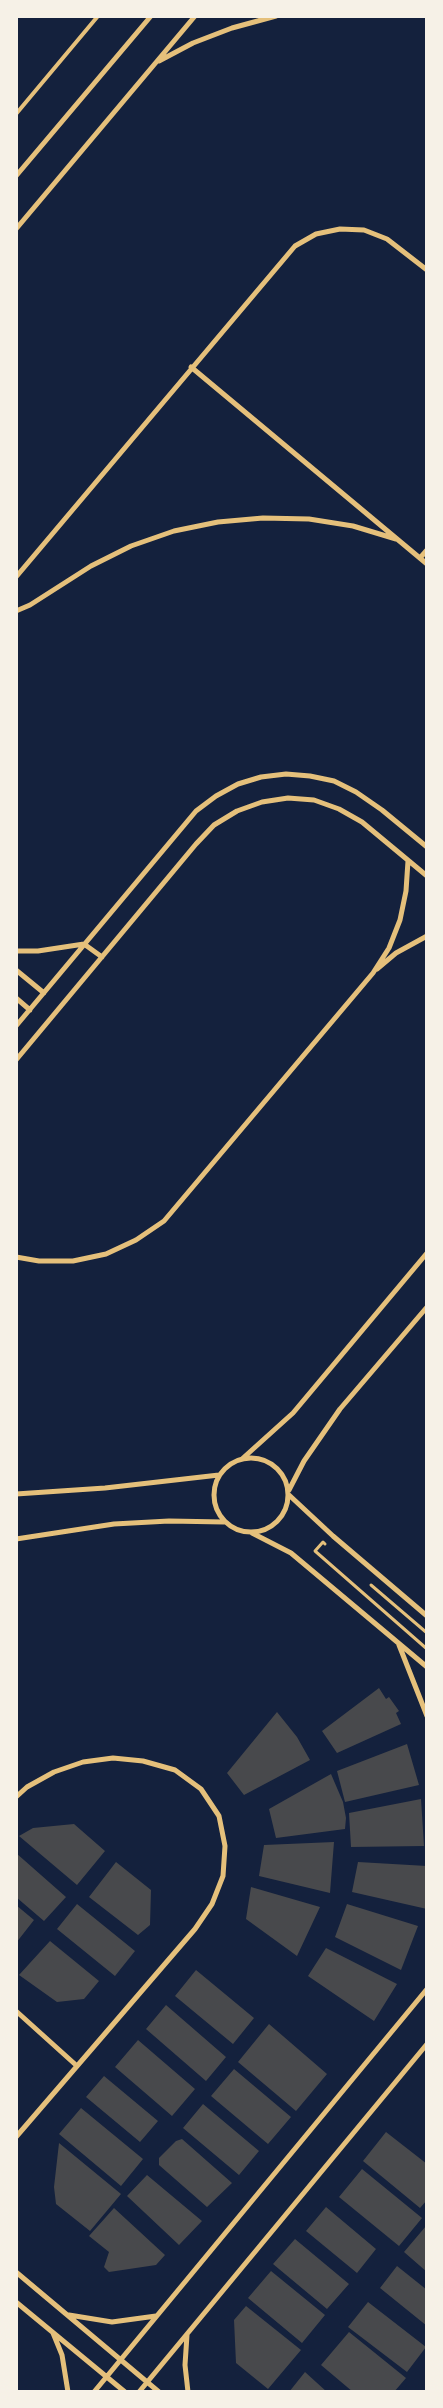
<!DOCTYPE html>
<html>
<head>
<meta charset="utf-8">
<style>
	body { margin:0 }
	#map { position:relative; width:443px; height:2408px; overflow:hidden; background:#14213d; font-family:"DejaVu Sans",sans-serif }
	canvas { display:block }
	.frame { position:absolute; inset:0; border:18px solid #f6f1e7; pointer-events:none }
</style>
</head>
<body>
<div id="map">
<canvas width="443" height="2408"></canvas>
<div class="frame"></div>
</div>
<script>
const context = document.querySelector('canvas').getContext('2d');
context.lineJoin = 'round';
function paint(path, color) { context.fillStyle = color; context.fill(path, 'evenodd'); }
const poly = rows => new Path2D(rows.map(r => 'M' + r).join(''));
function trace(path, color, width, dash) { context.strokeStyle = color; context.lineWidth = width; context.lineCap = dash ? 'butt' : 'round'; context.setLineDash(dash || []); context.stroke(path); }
paint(poly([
	[379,1688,386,1699,389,1697,399,1711,396,1713,401,1724,337,1753,322,1731],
	[277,1712,297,1737,310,1760,244,1795,227,1773],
	[407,1744,419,1785,345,1802,337,1771],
	[331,1774,343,1802,346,1818,345,1829,276,1838,269,1809],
	[421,1799,424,1846,351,1847,349,1813],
	[74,1824,105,1851,77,1885,19,1836,33,1828],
	[334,1842,330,1893,259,1876,264,1845],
	[16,1853,66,1897,44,1921,16,1897],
	[116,1862,151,1890,150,1925,138,1935,89,1897],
	[358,1862,427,1866,427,1909,352,1892],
	[251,1887,320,1907,297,1956,246,1919],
	[77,1904,135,1951,115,1976,57,1929],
	[347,1904,418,1926,401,1970,335,1937],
	[16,1905,34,1920,16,1943],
	[50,1941,99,1981,84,1999,57,2002,19,1975],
	[326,1948,397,1984,374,2021,308,1976],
	[196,1970,254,2018,233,2044,175,1996],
	[166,2005,226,2057,206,2081,146,2029],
	[269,2024,327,2074,296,2111,238,2062],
	[138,2040,195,2089,172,2116,115,2067],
	[234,2069,291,2117,268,2144,211,2096],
	[104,2076,158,2121,140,2142,86,2097],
	[203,2104,259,2151,239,2175,183,2128],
	[81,2108,143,2159,121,2186,59,2134],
	[386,2132,427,2164,427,2200,420,2208,363,2161],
	[182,2139,232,2183,207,2207,159,2165,159,2158,176,2141],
	[59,2143,121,2194,90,2231,56,2204,54,2187],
	[362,2169,422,2218,399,2246,339,2197],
	[147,2175,202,2221,179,2245,127,2196],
	[326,2207,376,2249,357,2273,306,2231],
	[114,2208,165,2255,156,2265,109,2272,104,2267,109,2252,89,2236],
	[426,2226,427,2227,427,2272,404,2252],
	[295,2239,349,2284,327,2309,273,2264],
	[397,2266,427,2290,427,2326,380,2288],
	[271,2271,325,2315,302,2343,248,2298],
	[368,2302,426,2347,407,2372,348,2327],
	[246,2306,301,2350,268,2389,236,2363,234,2320],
	[349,2332,406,2378,394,2392,353,2392,321,2365],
	[305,2372,327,2392,289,2392]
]), '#48494c');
trace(poly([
	[325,1544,323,1542,315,1551,427,1649],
	[371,1585,427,1633]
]), '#e5c07b', 3);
trace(poly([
	[16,114,98,16]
]), '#e5c07b', 4);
trace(poly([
	[159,61,193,43,232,28,276,16],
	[16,176,151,16],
	[16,229,195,16],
	[191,367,427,564],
	[420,558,427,550],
	[16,577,295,246,316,234,340,229,364,230,387,239,427,270],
	[16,611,30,605,91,566,131,546,174,531,218,522,263,518,309,519,353,526,396,539],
	[16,951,38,951,84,944,102,957],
	[377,969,396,953,427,936],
	[16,970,44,993],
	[16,998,30,1010],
	[16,1026,196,811,216,796,238,784,261,777,286,774,310,776,334,781,356,792,382,810,427,847],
	[16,1060,196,844,214,825,237,811,262,802,288,798,314,800,339,809,362,822,427,876],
	[16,1257,39,1261,73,1261,106,1254,136,1240,164,1221,373,973,389,948,400,920,406,891,408,861],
	'214 1495a37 37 0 1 1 74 0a37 37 0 1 1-74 0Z',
	[242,1459,293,1413,427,1253],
	[289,1490,304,1461,340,1409,427,1307],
	[16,1494,105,1488,219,1475],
	[289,1495,333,1536,427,1616],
	[252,1533,291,1553,427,1667],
	[16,1539,114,1524,169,1521,224,1522],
	[399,1645,427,1716],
	[16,1797,27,1787,54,1772,83,1762,113,1758,143,1761,175,1770,201,1789,219,1816,225,1846,223,1876,212,1904,195,1929,16,2137],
	[16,2011,77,2066],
	[16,2272,159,2392],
	[16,2302,125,2392],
	[69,2315,112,2322,156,2316],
	[53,2333,62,2355,68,2392],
	[187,2335,185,2365,188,2392],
	[94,2392,427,1989],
	[139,2392,427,2044]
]), '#e5c07b', 5);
</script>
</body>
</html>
